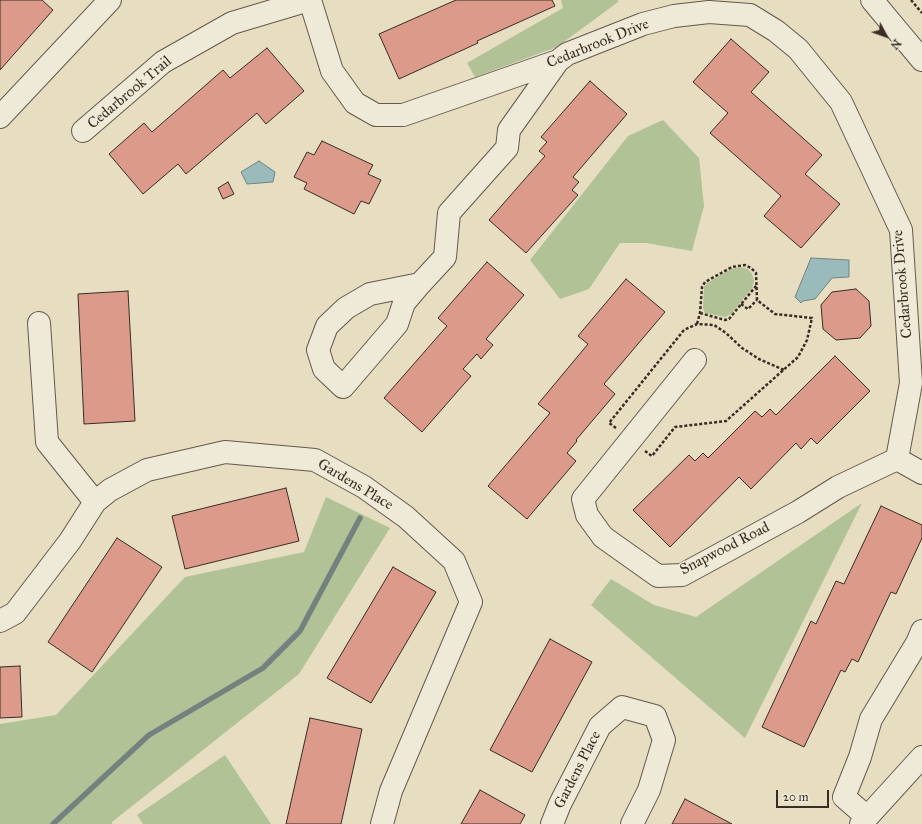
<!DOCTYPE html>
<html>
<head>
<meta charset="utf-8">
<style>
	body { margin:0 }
	#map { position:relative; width:922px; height:824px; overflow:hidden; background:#e7dec2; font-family:"IM FELL Great Primer",serif }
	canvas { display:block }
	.north { position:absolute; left:866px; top:16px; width:40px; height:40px; -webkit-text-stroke:3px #efead7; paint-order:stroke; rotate:131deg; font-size:11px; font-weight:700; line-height:16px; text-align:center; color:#392c25 }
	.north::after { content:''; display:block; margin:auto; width:14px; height:18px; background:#392c25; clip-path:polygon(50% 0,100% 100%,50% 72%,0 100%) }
	.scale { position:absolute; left:776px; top:790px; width:53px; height:18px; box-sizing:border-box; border:2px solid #392c25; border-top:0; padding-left:5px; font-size:12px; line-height:14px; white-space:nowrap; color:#392c25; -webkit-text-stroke:3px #efead7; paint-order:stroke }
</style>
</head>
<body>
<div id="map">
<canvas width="922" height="824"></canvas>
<div class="north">N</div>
<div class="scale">20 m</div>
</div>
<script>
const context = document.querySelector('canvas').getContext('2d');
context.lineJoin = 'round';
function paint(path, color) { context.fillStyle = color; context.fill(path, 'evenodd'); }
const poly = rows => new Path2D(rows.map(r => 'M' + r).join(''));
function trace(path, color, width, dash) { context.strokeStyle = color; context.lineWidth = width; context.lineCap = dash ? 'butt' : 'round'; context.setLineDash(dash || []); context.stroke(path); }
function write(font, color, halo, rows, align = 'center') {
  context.font = font + ' "IM FELL Great Primer",serif'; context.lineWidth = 3; context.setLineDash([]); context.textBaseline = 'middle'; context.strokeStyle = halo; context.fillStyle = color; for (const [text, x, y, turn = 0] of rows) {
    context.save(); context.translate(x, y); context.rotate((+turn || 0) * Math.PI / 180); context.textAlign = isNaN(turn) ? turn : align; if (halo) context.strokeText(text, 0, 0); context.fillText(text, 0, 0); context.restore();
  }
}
paint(poly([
	[561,0,618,0,618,2,557,47,475,77,467,63,563,8],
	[663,120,699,158,704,206,692,251,646,243,620,243,589,289,560,299,530,260,628,136],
	[740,267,748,269,752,274,754,281,752,288,731,314,725,317,705,313,703,308,704,287,707,283,731,269],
	[326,497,390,528,299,674,112,822,112,824,0,824,0,724,56,715,185,577,304,552],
	[862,503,745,738,591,605,611,579,654,605,696,617],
	[225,755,271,824,143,824,137,815]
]), '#b1c297');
const water = poly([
	[259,161,275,172,273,182,247,184,241,172,259,161],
	[811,258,849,260,849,277,832,278,815,299,803,301,801,303,795,297,811,258]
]);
paint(water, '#9bb');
trace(water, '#73827f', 1);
trace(poly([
	[53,824,149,735,263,668,300,631,360,518]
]), '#73827f', 5.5);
const building = poly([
	[0,0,42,0,53,10,0,70,0,0],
	[456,0,552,0,555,6,477,41,478,43,399,79,379,34,456,0],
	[731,39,769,72,751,92,822,155,805,174,840,204,801,248,764,216,781,196,710,133,728,113,693,82,731,39],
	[267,48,304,91,266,124,257,113,186,174,178,164,143,194,109,154,144,123,152,132,223,70,230,78,267,48],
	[590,81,627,114,573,177,579,182,572,190,578,195,526,253,489,220,545,156,539,151,547,142,541,137,590,81],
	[322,141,373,165,368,174,381,180,369,204,361,201,354,214,304,189,307,183,294,177,307,152,314,155,322,141],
	[228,182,234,194,223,199,218,188,228,182],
	[487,262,524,295,486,339,493,345,481,359,477,354,463,369,471,376,422,432,384,398,447,326,438,318,487,262],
	[626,279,665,312,604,384,615,394,576,440,577,441,567,453,576,461,527,519,488,486,550,413,538,404,588,344,578,336,626,279],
	[856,289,869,301,871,326,860,338,836,340,823,329,821,305,832,292,856,289],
	[128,291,135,421,84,424,78,294,128,291],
	[835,356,870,391,817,444,811,438,801,449,796,443,751,489,739,477,670,547,633,510,689,455,695,461,703,453,708,458,755,411,762,417,770,409,776,415,835,356],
	[286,488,299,541,185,569,172,516,286,488],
	[881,506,922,525,922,538,896,594,891,592,858,662,852,659,845,672,841,670,804,747,762,727,811,621,816,624,836,581,844,584,881,506],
	[117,538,162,567,92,672,48,642,117,538],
	[393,567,436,592,371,703,327,678,393,567],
	[550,639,592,662,532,772,490,750,550,639],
	[20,666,22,717,0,718,0,667,20,666],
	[310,718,362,729,341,824,286,824,310,718],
	[480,790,525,815,520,824,461,824,480,790],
	[685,799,732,824,672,824,685,799]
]);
paint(building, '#db9a8a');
trace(building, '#392c25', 1);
const minor = poly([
	[310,0,332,71,355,103,376,115,403,115,558,61,567,54,643,24,674,16,709,12,750,15,776,31,798,49,841,102,901,230,911,383,897,459],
	[872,0,922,60],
	[0,117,110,0],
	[83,131,163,62,232,23,309,0],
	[420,284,370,294,346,308,327,326,318,350,324,369,343,387,397,324,404,303,420,284,445,257,449,213,507,148,509,130,558,61],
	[39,323,47,442,95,502],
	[695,360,583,499,587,515,603,537,658,576,682,575,798,512,838,487,897,459],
	[897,459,922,473],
	[0,621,15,613,70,541,95,502,110,490,147,470,225,452,315,460,364,487,406,517,454,561,471,602,391,791,382,824],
	[867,817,844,797,860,757,871,719,917,643,922,631],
	[552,824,560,804,600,726,622,707,655,716,664,740,649,790,632,824],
	[861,824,922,757]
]);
trace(minor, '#64584c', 24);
trace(poly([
	[911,0,922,13],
	[741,304,748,309,757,300],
	[700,313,725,320,729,319,756,286],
	[616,428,609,423,684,330,697,324,714,325,726,333,742,348,759,359,784,370],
	[645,451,652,456,675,427,726,421,798,357,807,340,812,318,775,314,757,300,756,273,751,268,745,265,732,267,705,282,702,287,700,313,697,324]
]), '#392c25', 2.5, [3, 2]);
trace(minor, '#efead7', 22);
write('15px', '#392c25', '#efead7', [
	["Cedarbrook Drive",598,44,-22],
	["Cedarbrook Trail",130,93,-40],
	["Cedarbrook Drive",903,284,-95],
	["Gardens Place",355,485,31],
	["Snapwood Road",725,549,-27],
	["Gardens Place",578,770,-63]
]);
</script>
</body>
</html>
